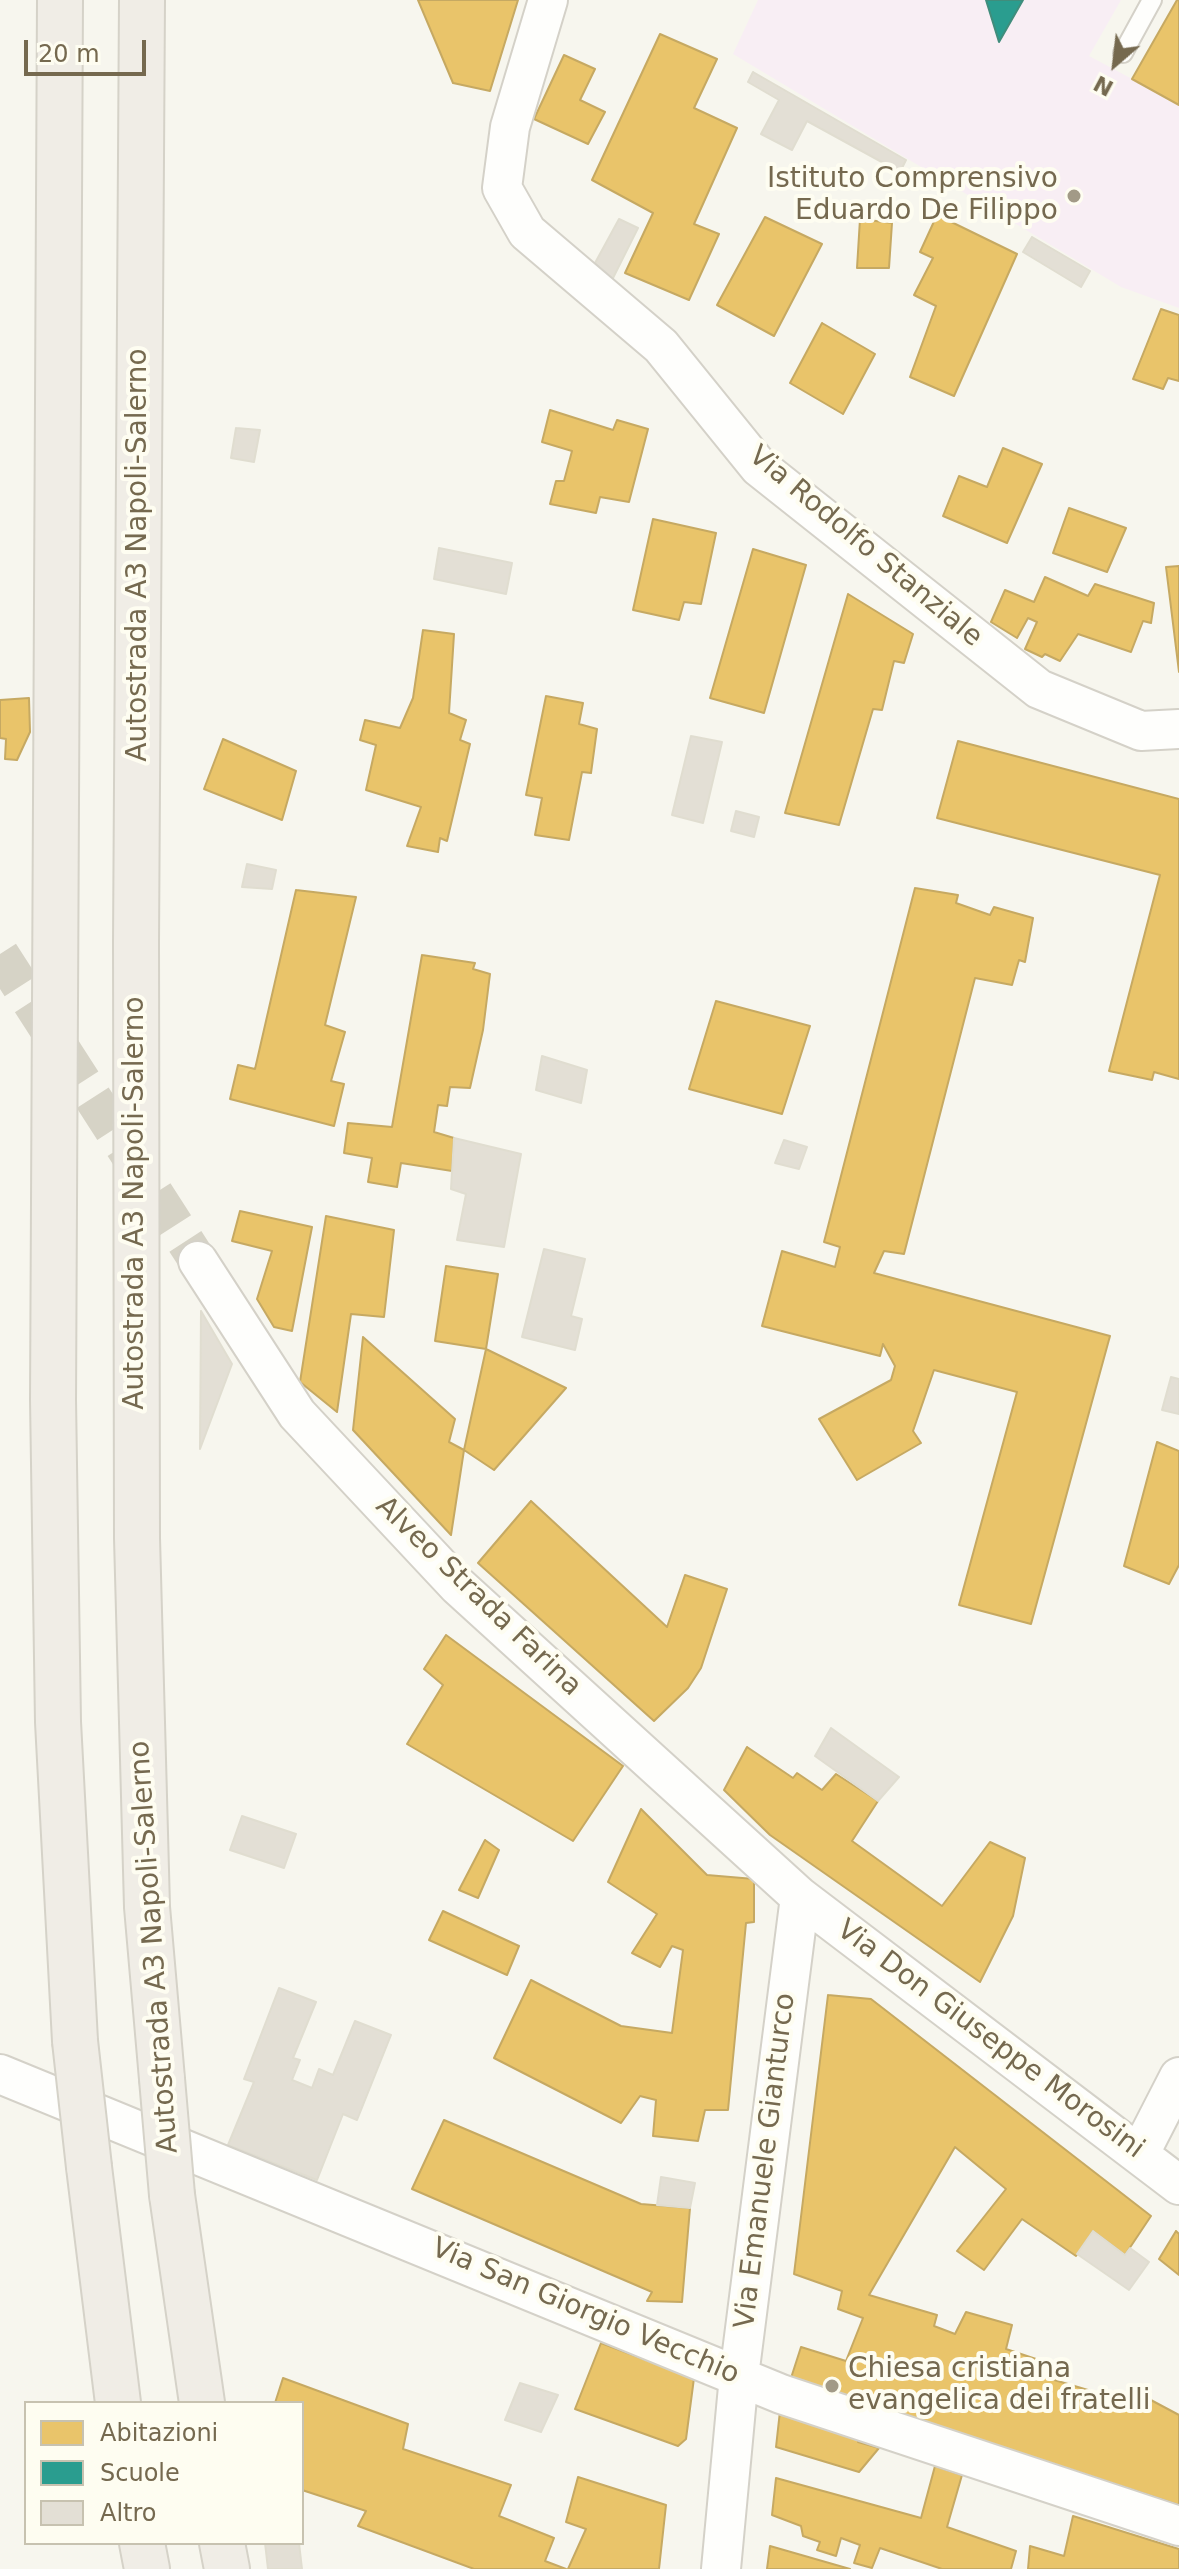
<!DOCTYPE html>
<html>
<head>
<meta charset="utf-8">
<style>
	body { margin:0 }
	#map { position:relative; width:1179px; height:2569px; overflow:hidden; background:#f7f6ee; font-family:"DejaVu Sans",sans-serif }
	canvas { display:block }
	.legend { position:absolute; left:24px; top:2401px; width:280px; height:144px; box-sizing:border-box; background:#fefdf1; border:2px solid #c7c2b0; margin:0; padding:10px 14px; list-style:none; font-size:24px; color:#75694f }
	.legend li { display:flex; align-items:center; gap:16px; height:40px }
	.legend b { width:40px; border:2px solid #c7c2b0 }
	.north { position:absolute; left:1075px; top:24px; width:80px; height:80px; -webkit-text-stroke:6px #fefdf1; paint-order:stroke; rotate:208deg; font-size:22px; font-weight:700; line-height:32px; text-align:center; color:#75694f }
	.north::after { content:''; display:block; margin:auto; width:28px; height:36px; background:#75694f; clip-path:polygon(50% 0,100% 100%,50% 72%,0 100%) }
	.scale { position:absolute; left:24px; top:40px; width:122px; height:36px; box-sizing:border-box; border:4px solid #75694f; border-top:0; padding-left:10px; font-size:24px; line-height:28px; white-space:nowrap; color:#75694f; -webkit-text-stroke:6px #fefdf1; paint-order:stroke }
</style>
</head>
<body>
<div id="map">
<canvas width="1179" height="2569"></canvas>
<ul class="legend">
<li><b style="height:22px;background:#e9c46a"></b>Abitazioni</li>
<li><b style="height:22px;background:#2a9d8f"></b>Scuole</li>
<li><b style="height:22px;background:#e3dfd5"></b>Altro</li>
</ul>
<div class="north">N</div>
<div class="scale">20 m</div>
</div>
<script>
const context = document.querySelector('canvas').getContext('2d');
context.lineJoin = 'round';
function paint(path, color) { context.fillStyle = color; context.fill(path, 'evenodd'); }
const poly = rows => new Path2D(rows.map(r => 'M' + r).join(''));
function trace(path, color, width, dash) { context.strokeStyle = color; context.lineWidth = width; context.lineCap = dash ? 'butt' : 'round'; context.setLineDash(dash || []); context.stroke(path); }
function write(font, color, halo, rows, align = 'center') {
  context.font = font + ' "DejaVu Sans",sans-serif'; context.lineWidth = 8; context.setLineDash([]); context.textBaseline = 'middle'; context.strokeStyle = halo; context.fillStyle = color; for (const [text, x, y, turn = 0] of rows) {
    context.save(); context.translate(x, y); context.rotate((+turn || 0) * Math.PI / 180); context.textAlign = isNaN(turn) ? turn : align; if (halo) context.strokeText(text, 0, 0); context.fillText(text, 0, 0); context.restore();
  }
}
paint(poly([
	[758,0,1121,0,1089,56,1179,104,1179,308,1121,287,733,54]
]), '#f8eef4');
const homes = poly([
	[418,0,518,0,490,91,453,83,418,0],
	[1177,0,1179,0,1179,105,1132,79,1177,0],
	[660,34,717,59,694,108,737,128,694,224,719,234,689,300,625,273,653,213,592,180,660,34],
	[564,55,595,69,580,100,605,112,588,144,534,119,564,55],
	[937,215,1017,254,954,396,910,377,936,306,914,295,933,258,920,252,937,215],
	[765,217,822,244,774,336,717,305,765,217],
	[860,219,892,223,889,268,857,268,860,219],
	[1161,309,1179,315,1179,381,1168,378,1163,389,1133,379,1161,309],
	[822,323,875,354,843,414,790,383,822,323],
	[550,410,613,430,617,420,648,429,629,502,600,497,596,513,550,504,556,481,564,481,572,451,542,442,550,410],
	[1003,448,1042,464,1007,543,943,516,959,476,987,487,1003,448],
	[1069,508,1126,528,1107,572,1053,553,1069,508],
	[653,519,716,533,701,604,684,602,679,620,633,610,653,519],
	[753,549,806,565,764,713,710,698,753,549],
	[1179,566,1179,672,1166,567,1179,566],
	[1045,577,1088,596,1095,584,1154,603,1151,623,1143,621,1131,652,1078,634,1060,661,1045,654,1042,657,1025,649,1037,622,1028,618,1017,638,991,622,1005,590,1034,602,1045,577],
	[848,594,913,634,904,663,894,661,882,710,873,709,839,825,785,813,848,594],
	[423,630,454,634,449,713,466,720,460,740,470,744,447,841,440,838,438,852,407,846,421,807,366,790,376,745,360,740,365,720,400,728,413,698,423,630],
	[546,696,583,703,579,724,597,729,591,773,582,772,569,840,535,835,542,798,526,795,546,696],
	[29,698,30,732,17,760,5,759,6,739,0,738,0,700,29,698],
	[223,739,296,771,282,820,204,789,223,739],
	[958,741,1179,799,1179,1079,1154,1072,1152,1080,1109,1071,1160,875,937,818,958,741],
	[915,888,958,895,956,903,990,915,994,907,1033,918,1025,962,1019,960,1012,985,975,978,904,1254,884,1251,874,1273,1110,1336,1031,1624,959,1605,1017,1392,934,1370,913,1431,921,1443,857,1480,819,1419,891,1380,895,1366,883,1344,880,1356,762,1326,782,1251,835,1267,840,1247,824,1242,915,888],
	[296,890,356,897,325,1025,345,1032,331,1081,344,1084,334,1126,230,1099,238,1065,255,1069,296,890],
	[422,955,475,963,473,969,490,974,483,1030,470,1088,450,1087,447,1106,438,1105,434,1132,454,1138,452,1171,401,1163,397,1187,368,1182,372,1158,344,1153,348,1123,392,1127,422,955],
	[716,1001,810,1026,782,1114,689,1089,716,1001],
	[240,1211,312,1227,292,1331,274,1327,257,1299,272,1251,232,1241,240,1211],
	[326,1216,394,1230,384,1317,351,1314,337,1412,300,1382,326,1216],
	[446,1266,498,1274,486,1349,435,1341,446,1266],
	[363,1337,455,1419,449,1442,464,1450,451,1535,353,1430,363,1337],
	[486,1349,566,1388,494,1470,464,1450,486,1349],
	[1157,1442,1179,1451,1179,1565,1169,1584,1124,1566,1157,1442],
	[531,1501,667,1627,685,1575,727,1589,701,1668,688,1688,654,1721,478,1563,531,1501],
	[446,1635,623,1766,573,1841,407,1744,443,1685,424,1669,446,1635],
	[747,1747,793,1778,797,1773,822,1790,836,1774,878,1801,852,1841,942,1906,990,1842,1025,1858,1013,1916,980,1982,770,1835,724,1790,747,1747],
	[641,1809,707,1875,754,1879,754,1922,746,1923,728,2110,705,2110,698,2141,653,2136,656,2100,640,2096,621,2123,494,2058,531,1980,621,2026,672,2033,683,1950,672,1946,660,1967,632,1953,657,1914,608,1882,641,1809],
	[485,1840,499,1850,478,1898,459,1890,485,1840],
	[443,1911,519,1946,507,1975,429,1940,443,1911],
	[828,1995,871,1999,1151,2216,1125,2255,1093,2231,1076,2256,1022,2219,984,2270,957,2251,1006,2189,955,2147,869,2295,937,2315,934,2326,955,2334,966,2312,1012,2325,1006,2349,1054,2365,1051,2379,1145,2407,1149,2399,1179,2415,1179,2505,791,2378,801,2347,846,2361,863,2318,838,2309,842,2291,794,2274,828,1995],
	[444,2120,641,2204,690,2208,682,2302,647,2301,652,2292,412,2189,444,2120],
	[1176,2231,1179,2234,1179,2275,1159,2259,1176,2231],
	[601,2343,694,2378,686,2439,678,2446,575,2409,601,2343],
	[283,2378,408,2424,403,2449,511,2485,499,2516,554,2538,545,2561,566,2569,474,2569,358,2526,366,2511,302,2490,302,2403,275,2403,283,2378],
	[780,2411,861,2435,858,2442,879,2448,859,2472,776,2447,780,2411],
	[935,2466,962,2475,947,2527,1016,2551,1011,2569,942,2569,880,2548,872,2568,854,2563,860,2545,841,2538,836,2556,817,2550,820,2542,803,2536,801,2526,772,2515,776,2478,921,2518,935,2466],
	[578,2477,666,2505,659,2569,568,2569,586,2529,566,2522,578,2477],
	[1073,2516,1179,2549,1179,2569,1028,2569,1030,2546,1064,2556,1073,2516],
	[770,2546,850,2569,767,2569,770,2546]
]);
paint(homes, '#e9c46a');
trace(homes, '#c6a962', 2);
const schools = poly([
	[986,0,1023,0,999,42,986,0]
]);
paint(schools, '#2a9d8f');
trace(schools, '#408d7c', 2);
const building = poly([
	[753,72,906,160,900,172,807,121,792,150,761,134,779,100,748,82,753,72],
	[619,219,638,228,612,280,595,263,619,219],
	[1032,237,1090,271,1081,287,1023,252,1032,237],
	[236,428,260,430,254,462,231,458,236,428],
	[439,548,512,563,506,594,434,579,439,548],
	[691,736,722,742,703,823,672,815,691,736],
	[736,811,759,817,754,837,731,831,736,811],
	[247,864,276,870,272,889,242,887,247,864],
	[542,1056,587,1070,581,1103,536,1090,542,1056],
	[454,1138,521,1154,504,1247,457,1240,466,1194,451,1189,454,1138],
	[784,1140,807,1147,799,1169,775,1163,784,1140],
	[544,1249,585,1259,571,1316,582,1319,575,1350,522,1337,544,1249],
	[201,1311,232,1364,200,1449,201,1311],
	[1171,1377,1179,1379,1179,1414,1162,1410,1171,1377],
	[831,1728,899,1777,878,1801,815,1756,831,1728],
	[242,1816,296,1834,284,1868,230,1850,242,1816],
	[279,1988,316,2002,293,2058,300,2060,292,2080,312,2088,319,2069,333,2075,355,2021,391,2035,357,2120,343,2114,317,2180,228,2145,254,2082,244,2079,279,1988],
	[661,2177,695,2183,690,2208,657,2205,661,2177],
	[1093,2231,1125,2255,1130,2248,1149,2262,1129,2290,1077,2254,1093,2231],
	[520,2383,558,2395,541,2432,505,2420,520,2383],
	[265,2543,299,2543,302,2569,268,2569,265,2543]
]);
paint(building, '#e3dfd5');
trace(building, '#e0ddd0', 2);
trace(poly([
	[0,954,198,1261]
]), '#d6d3c6', 38, [38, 19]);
const service = poly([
	[1123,53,1152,0]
]);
const minor = poly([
	[548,0,510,127,502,188,527,232,661,346,759,467,1039,689,1141,731,1179,729],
	[198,1261,297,1414,458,1586,800,1897,1179,2185],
	[0,2074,781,2394,1179,2526],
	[1140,2153,1179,2077],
	[721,2569,739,2376,800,1897]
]);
const motorway = poly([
	[60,0,53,1399,58,1722,75,2041],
	[142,0,136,941,137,1538,147,1907,162,2079],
	[89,2167,118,2403],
	[172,2195,202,2403],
	[142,2543,147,2569],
	[222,2543,227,2569]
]);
trace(service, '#d4d1c8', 22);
trace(minor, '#d4d1c8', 42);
trace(motorway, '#d5d2c8', 48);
trace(service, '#fefefc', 18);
trace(minor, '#fefefc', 38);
trace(motorway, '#f0ede6', 44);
const motorwayBridge = poly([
	[75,2041,89,2167],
	[162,2079,172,2195]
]);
trace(motorwayBridge, '#d5d2c8', 48, []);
trace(motorwayBridge, '#f0ede6', 44);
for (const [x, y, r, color] of [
	[1074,196,8,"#a29a87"],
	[832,2386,8,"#a29a87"]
]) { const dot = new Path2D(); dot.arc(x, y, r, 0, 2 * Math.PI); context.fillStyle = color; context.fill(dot); trace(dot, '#fefdf1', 3); }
write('28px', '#75694f', '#fefdf1', [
	["Istituto Comprensivo",1058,180],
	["Eduardo De Filippo",1058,212],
	["Chiesa cristiana",848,2370,"left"],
	["evangelica dei fratelli",848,2402,"left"]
], 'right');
write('28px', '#75694f', '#fefdf1', [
	["Via Rodolfo Stanziale",865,547,40],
	["Autostrada A3 Napoli-Salerno",139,555,-90],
	["Autostrada A3 Napoli-Salerno",136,1203,-90],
	["Alveo Strada Farina",478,1597,44],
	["Autostrada A3 Napoli-Salerno",155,1947,-94],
	["Via Don Giuseppe Morosini",990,2040,37],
	["Via Emanuele Gianturco",766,2161,-83],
	["Via San Giorgio Vecchio",585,2312,23]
]);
</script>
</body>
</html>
